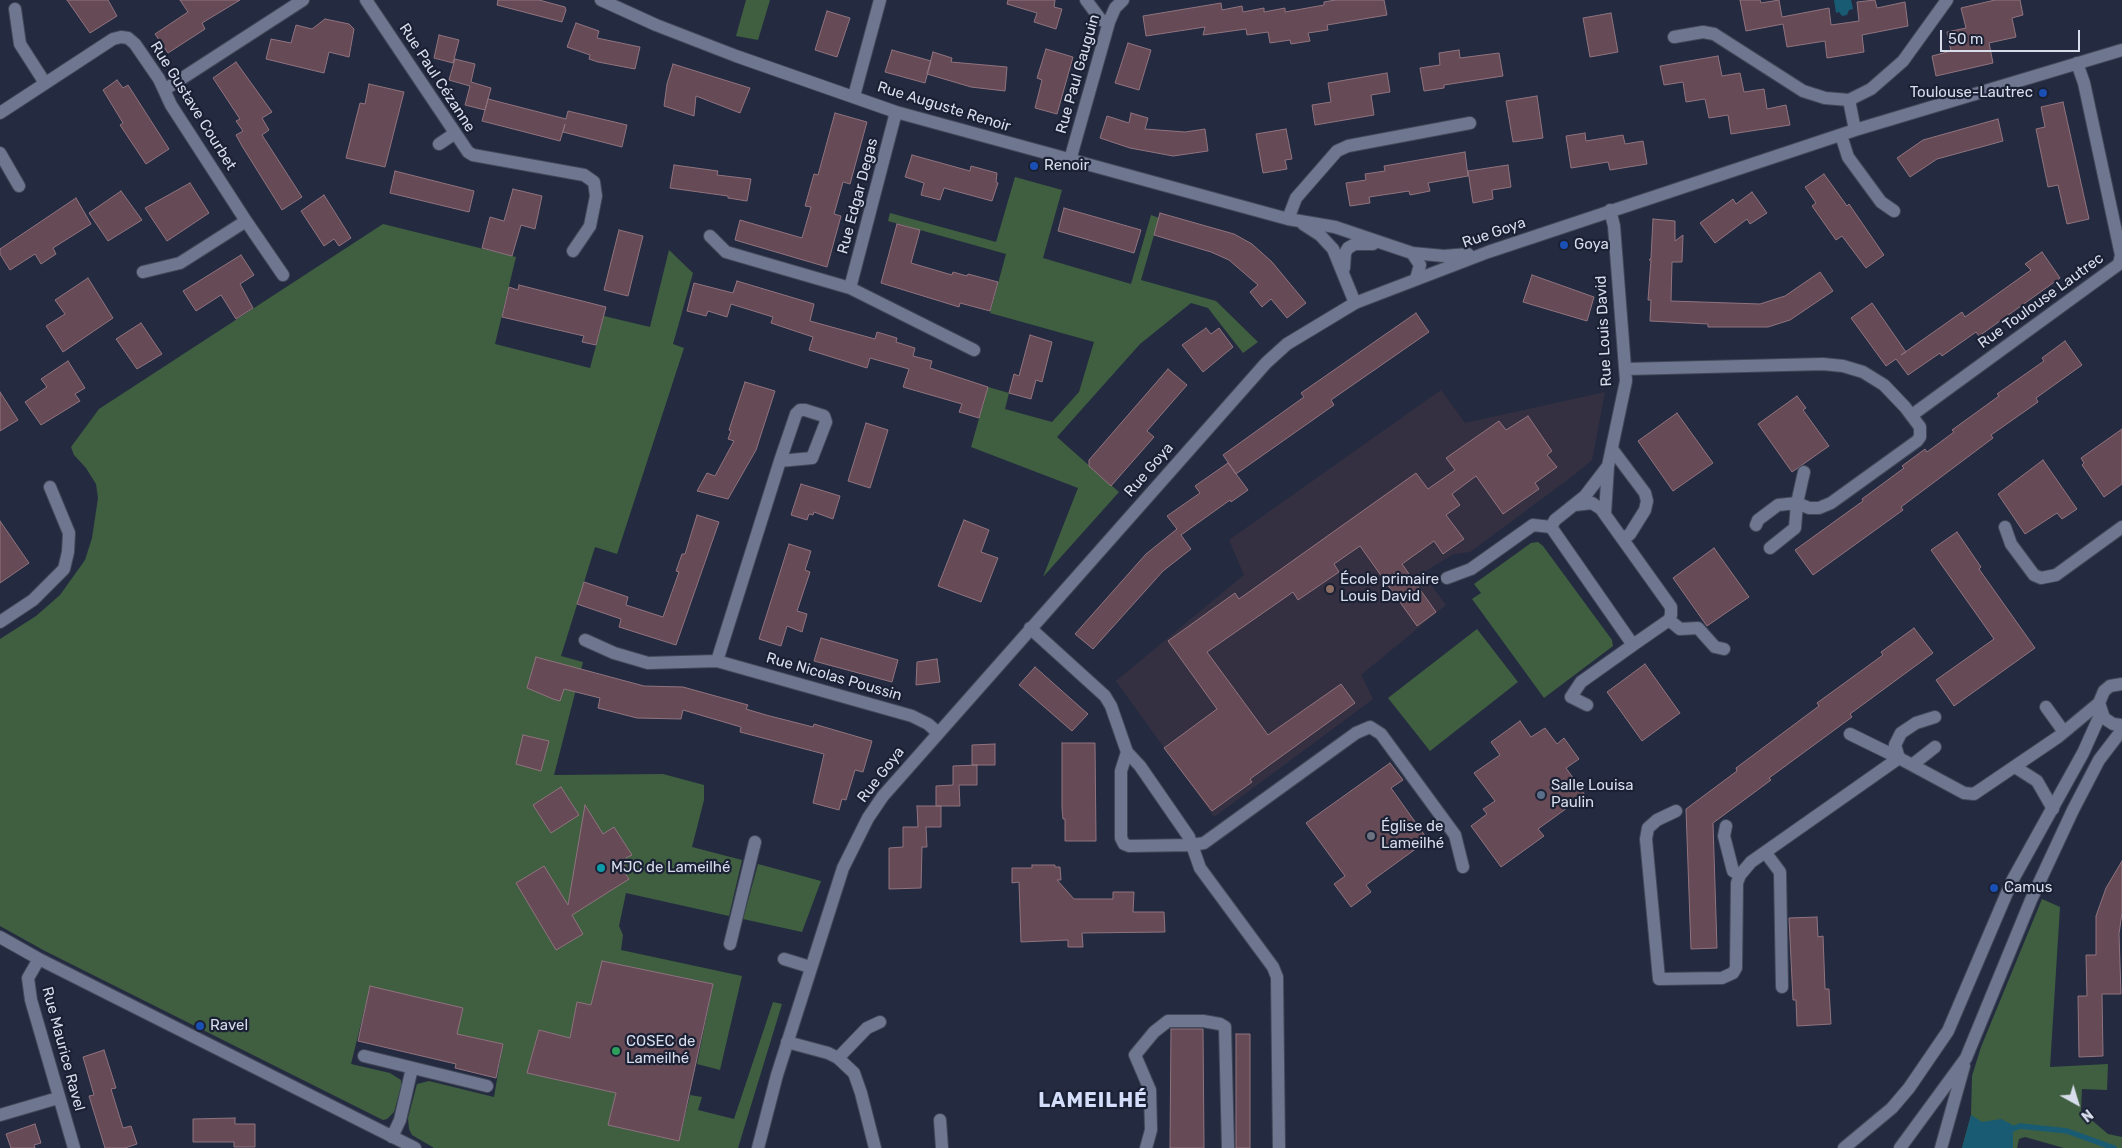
<!DOCTYPE html>
<html>
<head>
<meta charset="utf-8">
<style>
	body { margin:0 }
	#map { position:relative; width:2122px; height:1148px; overflow:hidden; background:#242b40; font-family:Rubik,sans-serif }
	canvas { display:block }
	.north { position:absolute; left:2052px; top:1078px; width:50px; height:50px; -webkit-text-stroke:4px #1b2135; paint-order:stroke; rotate:141deg; font-size:14px; font-weight:700; line-height:20px; text-align:center; color:#d8ddeb }
	.north::after { content:''; display:block; margin:auto; width:18px; height:22px; background:#d8ddeb; clip-path:polygon(50% 0,100% 100%,50% 72%,0 100%) }
	.scale { position:absolute; left:1940px; top:30px; width:140px; height:22px; box-sizing:border-box; border:2px solid #d8ddeb; border-top:0; padding-left:6px; font-size:15px; line-height:18px; white-space:nowrap; color:#d8ddeb; -webkit-text-stroke:4px #1b2135; paint-order:stroke }
</style>
</head>
<body>
<div id="map">
<canvas width="2122" height="1148"></canvas>
<div class="north">N</div>
<div class="scale">50 m</div>
</div>
<script>
const context = document.querySelector('canvas').getContext('2d');
context.lineJoin = 'round';
function paint(path, color) { context.fillStyle = color; context.fill(path, 'evenodd'); }
const poly = rows => new Path2D(rows.map(r => 'M' + r).join(''));
function trace(path, color, width, dash) { context.strokeStyle = color; context.lineWidth = width; context.lineCap = dash ? 'butt' : 'round'; context.setLineDash(dash || []); context.stroke(path); }
function write(font, color, halo, rows, align = 'center') {
  context.font = font + ' Rubik,sans-serif'; context.lineWidth = 4.5; context.setLineDash([]); context.textBaseline = 'middle'; context.strokeStyle = halo; context.fillStyle = color; for (const [text, x, y, turn = 0] of rows) {
    context.save(); context.translate(x, y); context.rotate((+turn || 0) * Math.PI / 180); context.textAlign = isNaN(turn) ? turn : align; if (halo) context.strokeText(text, 0, 0); context.fillText(text, 0, 0); context.restore();
  }
}
paint(poly([
	[1441,390,1465,423,1605,392,1592,460,1574,475,1470,552,1454,554,1422,573,1446,605,1361,675,1373,699,1214,817,1116,681,1244,575,1229,540]
]), '#353041');
paint(poly([
	[746,0,770,0,758,40,736,36],
	[1015,177,1062,190,1043,258,1131,284,1151,215,1159,218,1141,280,1216,301,1258,342,1243,353,1208,308,1191,303,1140,344,1057,437,1119,492,1043,577,1078,488,971,447,988,387,1009,393,1005,409,1052,422,1079,392,1094,342,990,313,1006,254,888,221,890,213,996,242],
	[383,224,516,257,495,344,590,368,604,316,650,327,669,250,693,273,673,344,684,348,617,554,595,547,561,656,583,662,554,775,663,774,704,785,704,800,692,847,742,860,729,916,626,893,619,926,623,935,621,950,742,976,720,1070,697,1064,713,984,602,961,591,1005,577,1002,570,1038,539,1030,527,1073,616,1093,608,1125,679,1141,690,1095,702,1097,698,1110,734,1119,773,1002,782,1004,738,1148,434,1148,412,1135,409,1129,408,1118,417,1084,429,1081,494,1097,503,1044,462,1035,454,1046,462,1008,370,987,351,1064,390,1073,401,1080,401,1087,394,1112,387,1119,383,1120,45,951,0,926,0,639,36,616,60,595,85,560,92,538,98,498,96,484,86,468,74,455,71,447,99,409],
	[1538,542,1543,546,1612,640,1613,646,1544,698,1472,599,1481,593,1474,584,1531,543],
	[1477,629,1518,682,1430,751,1388,698],
	[758,864,821,881,802,932,743,919],
	[2042,899,2060,907,2050,1067,2108,1064,2107,1090,2082,1089,2081,1111,2108,1134,2122,1137,2122,1148,2064,1148,2025,1137,2019,1139,2017,1148,1962,1148,1971,1115,1972,1076,1981,1047]
]), '#3f5f40');
paint(poly([
	[1834,0,1851,0,1853,9,1849,10,1847,15,1842,16,1839,12,1836,13],
	[1971,1115,1982,1122,2001,1119,2013,1125,2013,1148,1962,1148]
]), '#195b73');
trace(poly([
	[2013,1129,2020,1126,2067,1131,2114,1148]
]), '#195b73', 5.5);
const building = poly([
	[67,0,108,0,117,16,90,33,67,0],
	[180,0,240,0,202,23,205,29,168,53,155,34,188,12,180,0],
	[498,0,539,0,565,7,566,10,562,22,497,5,498,0],
	[1008,0,1055,0,1054,7,1062,9,1056,29,1034,22,1037,13,1007,4,1008,0],
	[1335,0,1384,0,1387,15,1327,25,1328,30,1308,33,1310,41,1291,44,1290,40,1270,43,1268,32,1247,35,1246,29,1203,35,1205,27,1146,36,1143,16,1221,3,1222,10,1242,6,1243,12,1264,8,1264,12,1285,8,1285,12,1324,5,1324,2,1335,0],
	[1740,0,1760,0,1761,3,1779,0,1782,17,1829,8,1831,25,1859,21,1857,2,1875,0,1877,8,1905,2,1908,26,1862,35,1864,52,1827,58,1825,41,1787,47,1783,24,1746,31,1740,0],
	[1995,0,2020,0,2023,15,2012,18,2016,37,1989,43,1993,63,1936,76,1932,56,1951,51,1947,32,1966,28,1961,8,1995,0],
	[827,11,850,18,837,57,815,50,827,11],
	[1611,13,1618,52,1590,57,1583,18,1611,13],
	[325,19,349,24,354,29,349,57,329,52,324,73,266,59,271,39,291,43,296,25,312,29,325,19],
	[576,23,599,31,597,38,640,47,635,69,598,62,589,59,590,55,567,47,576,23],
	[439,35,459,40,453,63,434,58,439,35],
	[1128,43,1151,50,1139,90,1115,83,1128,43],
	[1046,49,1073,57,1057,114,1035,108,1042,80,1037,78,1046,49],
	[892,50,931,61,925,83,885,72,892,50],
	[1459,50,1460,58,1499,53,1503,76,1444,85,1444,88,1424,91,1420,68,1440,65,1439,53,1459,50],
	[933,52,952,58,951,62,1007,67,1005,91,971,87,927,74,933,52],
	[1718,56,1722,76,1740,73,1744,92,1764,89,1767,109,1786,105,1790,125,1731,134,1728,115,1709,118,1705,99,1686,102,1683,82,1664,85,1660,66,1718,56],
	[455,59,475,64,471,82,491,88,485,110,465,105,470,86,449,80,455,59],
	[236,62,272,112,262,118,269,130,262,135,302,197,282,210,242,146,236,135,243,131,236,121,240,119,213,78,236,62],
	[673,64,750,88,740,113,696,96,694,116,664,106,667,84,673,64],
	[1387,73,1390,92,1371,95,1374,115,1315,125,1312,105,1331,102,1328,83,1387,73],
	[117,80,123,88,128,85,169,149,146,164,120,125,123,123,103,90,117,80],
	[369,84,404,92,385,167,346,158,360,103,365,104,369,84],
	[1537,96,1543,138,1513,142,1506,101,1537,96],
	[488,99,566,119,568,111,627,125,622,147,563,132,565,124,560,141,482,121,488,99],
	[2063,102,2089,219,2067,224,2058,185,2048,187,2036,129,2045,127,2041,107,2063,102],
	[835,113,867,122,850,184,843,182,834,214,841,216,827,267,735,240,740,220,802,238,811,207,805,206,814,174,818,175,835,113],
	[1131,113,1148,118,1145,129,1185,132,1205,129,1208,151,1173,156,1130,148,1100,138,1107,116,1129,123,1131,113],
	[1998,119,2003,141,1937,159,1910,177,1897,158,1923,140,1998,119],
	[1286,129,1292,159,1285,160,1287,169,1263,173,1256,134,1286,129],
	[1585,133,1586,141,1623,135,1625,144,1643,141,1647,164,1610,170,1608,162,1571,168,1566,136,1585,133],
	[1465,152,1468,176,1428,183,1430,191,1410,195,1409,191,1369,197,1370,203,1350,206,1346,183,1366,180,1365,174,1385,171,1384,166,1465,152],
	[912,155,970,171,971,166,997,173,996,182,998,183,992,201,944,188,940,200,921,195,924,183,905,177,912,155],
	[674,165,718,171,717,175,751,179,747,201,728,198,728,196,670,188,674,165],
	[1508,165,1511,187,1492,190,1493,199,1473,203,1468,171,1508,165],
	[395,171,474,191,469,212,390,193,395,171],
	[1824,174,1847,206,1849,204,1884,255,1866,268,1842,236,1836,240,1812,206,1816,203,1805,187,1824,174],
	[190,183,209,213,167,241,145,208,190,183],
	[513,189,542,196,535,229,521,225,512,256,482,248,490,217,504,221,513,189],
	[121,191,142,220,108,241,89,213,121,191],
	[1752,192,1767,213,1750,224,1747,219,1715,243,1700,223,1733,199,1736,204,1752,192],
	[324,195,351,238,339,246,334,239,324,246,301,211,324,195],
	[76,198,91,224,53,248,56,254,41,264,35,254,10,270,0,254,0,249,76,198],
	[1064,208,1141,230,1134,253,1058,231,1064,208],
	[1160,213,1234,234,1252,244,1272,262,1306,303,1287,318,1271,299,1262,307,1250,292,1258,285,1229,260,1211,252,1154,235,1160,213],
	[1653,219,1675,221,1675,241,1683,235,1682,262,1672,262,1671,301,1760,304,1785,296,1820,272,1833,291,1790,320,1768,327,1708,327,1708,324,1650,321,1651,300,1648,300,1651,260,1649,260,1651,258,1653,219],
	[897,224,920,230,911,263,952,275,953,272,967,276,968,274,998,282,990,311,960,303,959,307,881,283,897,224],
	[619,230,643,236,628,296,604,290,619,230],
	[2042,252,2060,278,1979,336,1976,332,1942,356,1940,353,1908,375,1896,359,1886,366,1851,318,1872,303,1906,352,1901,355,1962,312,1965,317,2031,270,2025,264,2042,252],
	[241,255,254,275,240,284,253,308,236,319,221,295,196,311,183,291,241,255],
	[1532,275,1594,297,1587,321,1523,302,1532,275],
	[88,278,113,318,63,352,46,326,65,314,55,300,88,278],
	[737,281,814,304,810,321,875,339,877,332,897,338,896,342,915,348,913,356,932,361,930,368,988,387,979,418,959,412,962,404,903,387,909,369,870,358,867,368,809,350,813,337,771,323,773,317,731,304,727,317,708,311,706,316,687,311,694,283,733,293,737,281],
	[519,285,606,307,596,345,582,342,584,336,502,317,509,287,518,290,519,285],
	[1416,313,1429,332,1331,400,1334,405,1236,474,1223,455,1304,397,1301,393,1416,313],
	[141,323,162,354,137,369,116,339,141,323],
	[1206,328,1211,334,1219,328,1233,347,1203,372,1182,345,1206,328],
	[1030,335,1052,342,1042,382,1036,380,1031,399,1009,393,1014,374,1019,376,1030,335],
	[2065,341,2082,365,2036,398,2038,402,1991,435,1993,438,1901,507,1903,510,1813,575,1795,550,1863,501,1862,499,1904,468,1902,466,1925,449,1927,452,1954,432,1952,430,1999,396,1997,394,2044,361,2042,358,2065,341],
	[68,361,85,388,75,394,80,401,41,425,25,402,47,387,41,379,68,361],
	[1168,369,1187,385,1147,431,1154,437,1111,486,1089,466,1089,460,1168,369],
	[745,382,775,391,756,450,728,499,697,491,707,473,715,476,734,441,728,439,731,431,729,430,745,382],
	[0,392,18,420,0,431,0,392],
	[1797,396,1806,408,1803,410,1829,446,1792,472,1758,424,1797,396],
	[1677,413,1713,463,1673,491,1638,441,1677,413],
	[1528,416,1552,451,1547,455,1557,467,1535,483,1539,489,1503,514,1476,476,1452,494,1460,505,1446,515,1464,539,1443,554,1434,541,1402,564,1436,612,1417,626,1360,546,1334,564,1339,572,1298,600,1293,592,1207,652,1268,735,1341,684,1355,703,1250,779,1252,782,1212,811,1164,748,1217,709,1168,641,1235,593,1239,599,1416,473,1428,489,1455,470,1446,458,1499,421,1506,430,1528,416],
	[866,423,888,430,870,488,848,481,866,423],
	[2122,429,2122,484,2104,497,2082,465,2084,463,2081,458,2122,429],
	[2043,460,2077,509,2062,519,2057,513,2025,534,1998,494,2043,460],
	[1228,463,1248,490,1231,502,1230,500,1181,535,1191,549,1163,571,1093,649,1075,634,1146,554,1177,529,1167,516,1200,493,1195,486,1228,463],
	[801,484,840,496,833,519,814,512,813,515,809,514,807,520,791,515,801,484],
	[697,515,719,522,676,645,619,627,621,619,577,604,584,582,628,597,626,605,663,617,679,572,676,571,682,554,685,554,697,515],
	[964,520,989,530,981,552,998,558,981,602,938,586,964,520],
	[0,521,29,563,0,583,0,521],
	[1957,532,1981,567,1979,569,2035,648,1954,706,1936,680,1994,639,1931,550,1957,532],
	[789,544,811,551,805,570,810,572,797,611,807,614,802,632,787,626,781,646,759,639,789,544],
	[1714,548,1749,597,1707,626,1673,578,1714,548],
	[1914,628,1933,653,1850,714,1852,717,1769,778,1771,780,1713,823,1717,948,1691,949,1686,809,1737,771,1736,768,1819,706,1817,703,1883,655,1881,652,1914,628],
	[821,638,898,660,892,682,814,661,821,638],
	[536,657,644,686,683,687,748,705,746,709,766,715,813,727,814,724,872,741,863,772,855,770,846,800,842,799,839,810,813,803,824,754,740,732,741,727,683,710,681,719,637,718,598,708,600,698,564,689,560,701,553,699,527,688,536,657],
	[937,659,940,682,916,685,917,662,937,659],
	[1645,664,1680,713,1642,741,1607,692,1645,664],
	[1035,667,1088,714,1072,731,1019,685,1035,667],
	[1520,721,1531,737,1545,728,1557,744,1564,738,1579,759,1566,768,1585,795,1538,829,1544,836,1501,867,1471,826,1487,814,1483,809,1495,801,1474,773,1500,755,1491,742,1520,721],
	[523,735,549,741,541,771,516,764,523,735],
	[1062,743,1095,743,1096,841,1065,841,1065,819,1063,819,1062,808,1062,743],
	[995,744,995,765,972,765,972,745,995,744],
	[1390,763,1403,780,1391,788,1428,840,1366,885,1371,892,1351,907,1334,884,1345,876,1306,823,1390,763],
	[977,765,977,785,959,785,960,806,936,806,936,786,953,785,953,766,977,765],
	[561,787,579,815,551,833,533,805,561,787],
	[585,805,603,834,614,827,632,855,626,858,624,872,629,879,572,915,583,934,556,950,516,883,544,866,568,905,585,805],
	[917,806,941,806,941,827,926,827,927,847,922,847,921,888,889,889,889,848,903,847,903,827,918,827,917,806],
	[2122,861,2122,913,2119,934,2121,994,2102,994,2103,1056,2079,1057,2078,996,2087,996,2086,955,2096,955,2096,916,2106,888,2122,861],
	[1032,865,1055,865,1055,867,1060,867,1061,880,1057,880,1074,899,1113,899,1113,892,1134,892,1133,912,1164,912,1165,932,1082,933,1083,947,1068,947,1068,940,1021,942,1019,882,1012,883,1012,868,1032,868,1032,865],
	[1817,917,1818,937,1823,936,1825,989,1829,989,1831,1024,1797,1026,1796,1000,1793,1000,1789,918,1817,917],
	[602,961,713,984,679,1141,608,1125,616,1093,527,1073,539,1030,570,1038,577,1002,591,1005,602,961],
	[370,986,463,1008,457,1034,503,1044,496,1078,455,1068,456,1064,358,1041,370,986],
	[1171,1029,1203,1029,1204,1148,1170,1148,1171,1029],
	[1236,1034,1250,1034,1250,1148,1236,1148,1236,1034],
	[104,1050,116,1088,111,1089,123,1128,131,1126,137,1144,125,1148,105,1148,89,1096,94,1095,83,1057,104,1050],
	[235,1118,235,1124,255,1124,255,1147,234,1147,234,1142,193,1142,193,1119,235,1118],
	[35,1124,41,1143,34,1145,35,1148,11,1148,6,1134,35,1124]
]);
paint(building, '#664b56');
trace(building, '#90737f', 1);
const minor = poly([
	[366,0,468,152,473,155,584,175,594,182,596,196,590,226,573,251],
	[601,0,656,25,736,56,896,112,1288,219,1335,227,1412,253,1444,256,1468,254],
	[1086,0,1101,20,1109,22],
	[15,9,20,44,45,83],
	[1674,37,1703,32,1714,34,1803,91,1825,98,1849,100,1871,89,1903,61,1947,0],
	[164,90,303,0],
	[854,96,880,0],
	[1849,100,1855,130],
	[0,113,113,39,121,37,128,38,135,44,159,79,171,105,246,221,180,263,143,272],
	[1841,135,1848,157,1881,202,1894,211],
	[439,144,454,134],
	[0,153,19,186],
	[1070,160,1109,22,1115,8,1123,0],
	[1288,219,1296,198,1337,151,1348,146,1470,123],
	[246,221,283,275],
	[1303,224,1320,235,1333,249,1355,303],
	[710,236,726,252,850,288,974,350],
	[1412,253,1420,265,1416,279],
	[1344,268,1345,253,1348,248,1355,244,1373,244],
	[850,288,896,112],
	[1626,369,1823,364,1843,366,1863,372,1884,385,1905,407,1920,427,1920,437,1917,441,1831,503,1819,508,1809,508,1797,503,1778,505,1758,520,1756,525],
	[1912,415,2119,264,2121,255,2084,83,2077,63],
	[1612,449,1645,493,1647,501,1645,510,1630,534,1623,539],
	[1575,505,1592,503,1601,509,1671,607,1671,615,1669,620,1633,645,1551,527,1555,520,1585,496,1608,466],
	[1605,514,1608,466,1626,381,1614,226,1610,210],
	[2005,527,2011,544,2034,575,2041,578,2056,575,2122,527],
	[1770,548,1795,528,1797,503,1804,472],
	[1447,578,1471,569,1533,525,1551,527],
	[1669,620,1680,629,1698,628,1715,647,1724,649],
	[0,622,33,600,64,569,68,552,69,533,50,487],
	[1030,628,1105,696,1111,706,1127,752,1140,766,1189,837,1192,845,1129,846,1124,844,1121,838,1121,771,1127,752],
	[585,640,614,653,648,663,717,661,912,716,928,724,937,732],
	[717,661,780,461,812,458,826,422,824,416,805,410,800,410,796,414,780,461],
	[2122,684,2110,686,2104,691,2099,703,2104,718,2113,724,2122,725],
	[1587,705,1571,697,1581,682,1633,645],
	[2046,707,2064,732],
	[1850,734,1899,758],
	[1899,758,1895,745,1901,733,1916,723,1935,717],
	[1912,765,1935,747],
	[2015,767,2037,781,2053,809],
	[1676,811,1657,820,1648,828,1646,839,1659,979,1722,978,1733,973,1736,968,1737,883,1740,875,1751,862,1899,758,1964,793,1974,794,2058,737,2099,703],
	[1726,826,1724,836,1733,871,1740,875],
	[1765,852,1780,872,1782,987],
	[0,937,39,959,415,1148],
	[730,944,755,842],
	[39,959,28,978,31,1000,74,1148],
	[784,959,810,967],
	[787,1042,828,1053,838,1058,854,1073,861,1093,875,1148],
	[364,1056,487,1086],
	[838,1058,867,1028,880,1022],
	[0,1115,58,1098],
	[940,1120,942,1148],
	[392,1137,400,1120,412,1068],
	[758,1148,777,1075,843,868,868,818,883,796,1266,363,1287,344,1355,303,1488,252,1855,130,2122,50],
	[1146,1148,1151,1130,1150,1090,1135,1055,1154,1032,1168,1021,1203,1021,1220,1024,1225,1027,1228,1148],
	[1279,1148,1277,977,1273,967,1200,868,1192,845,1204,843,1356,733,1370,727,1381,734,1455,835,1463,867],
	[1844,1148,1892,1108,1909,1088,1948,1031,2012,881,2083,753,2101,713],
	[1900,1148,1966,1058,2031,900,2073,810,2099,760,2122,730],
	[1941,1148,1964,1066]
]);
trace(minor, '#424859', 14);
trace(minor, '#6f7790', 12);
for (const [x, y, r, color] of [
	[2043,93,5,"#1a4fb4"],
	[1034,166,5,"#1a4fb4"],
	[1564,245,5,"#1a4fb4"],
	[1330,589,5,"#8d6e63"],
	[1541,795,5,"#5c6f8a"],
	[1371,836,5,"#6b7280"],
	[601,868,5,"#0f9aa8"],
	[1994,888,5,"#1a4fb4"],
	[200,1026,5,"#1a4fb4"],
	[616,1051,5,"#2e9e5b"]
]) { const dot = new Path2D(); dot.arc(x, y, r, 0, 2 * Math.PI); context.fillStyle = color; context.fill(dot); trace(dot, '#1b2135', 2); }
write('15px', '#d8ddeb', '#1b2135', [
	["Rue Paul Gauguin",1078,74,-74],
	["Rue Paul Cézanne",437,78,57],
	["Rue Gustave Courbet",193,106,58],
	["Rue Auguste Renoir",944,107,17],
	["Rue Edgar Degas",858,196,-75],
	["Rue Goya",1494,233,-19],
	["Rue Toulouse Lautrec",2041,301,-36],
	["Rue Louis David",1604,331,-93],
	["Rue Goya",1149,470,-49],
	["Rue Nicolas Poussin",834,677,16],
	["Rue Goya",881,775,-52],
	["Rue Maurice Ravel",63,1049,75]
]);
write('15px', '#d8ddeb', '#1b2135', [
	["Toulouse-Lautrec",2033,93,"right"],
	["Renoir",1044,166],
	["Goya",1574,245],
	["École primaire",1340,580],
	["Louis David",1340,597],
	["Salle Louisa",1551,786],
	["Paulin",1551,803],
	["Église de",1381,827],
	["Lameilhé",1381,844],
	["MJC de Lameilhé",611,868],
	["Camus",2004,888],
	["Ravel",210,1026],
	["COSEC de",626,1042],
	["Lameilhé",626,1059]
], 'left');
context.letterSpacing = '1px';
write('bold 20px', '#d4defa', '#1b2135', [
	["LAMEILHÉ",1093,1101]
]);
context.letterSpacing = '0px';
</script>
</body>
</html>
